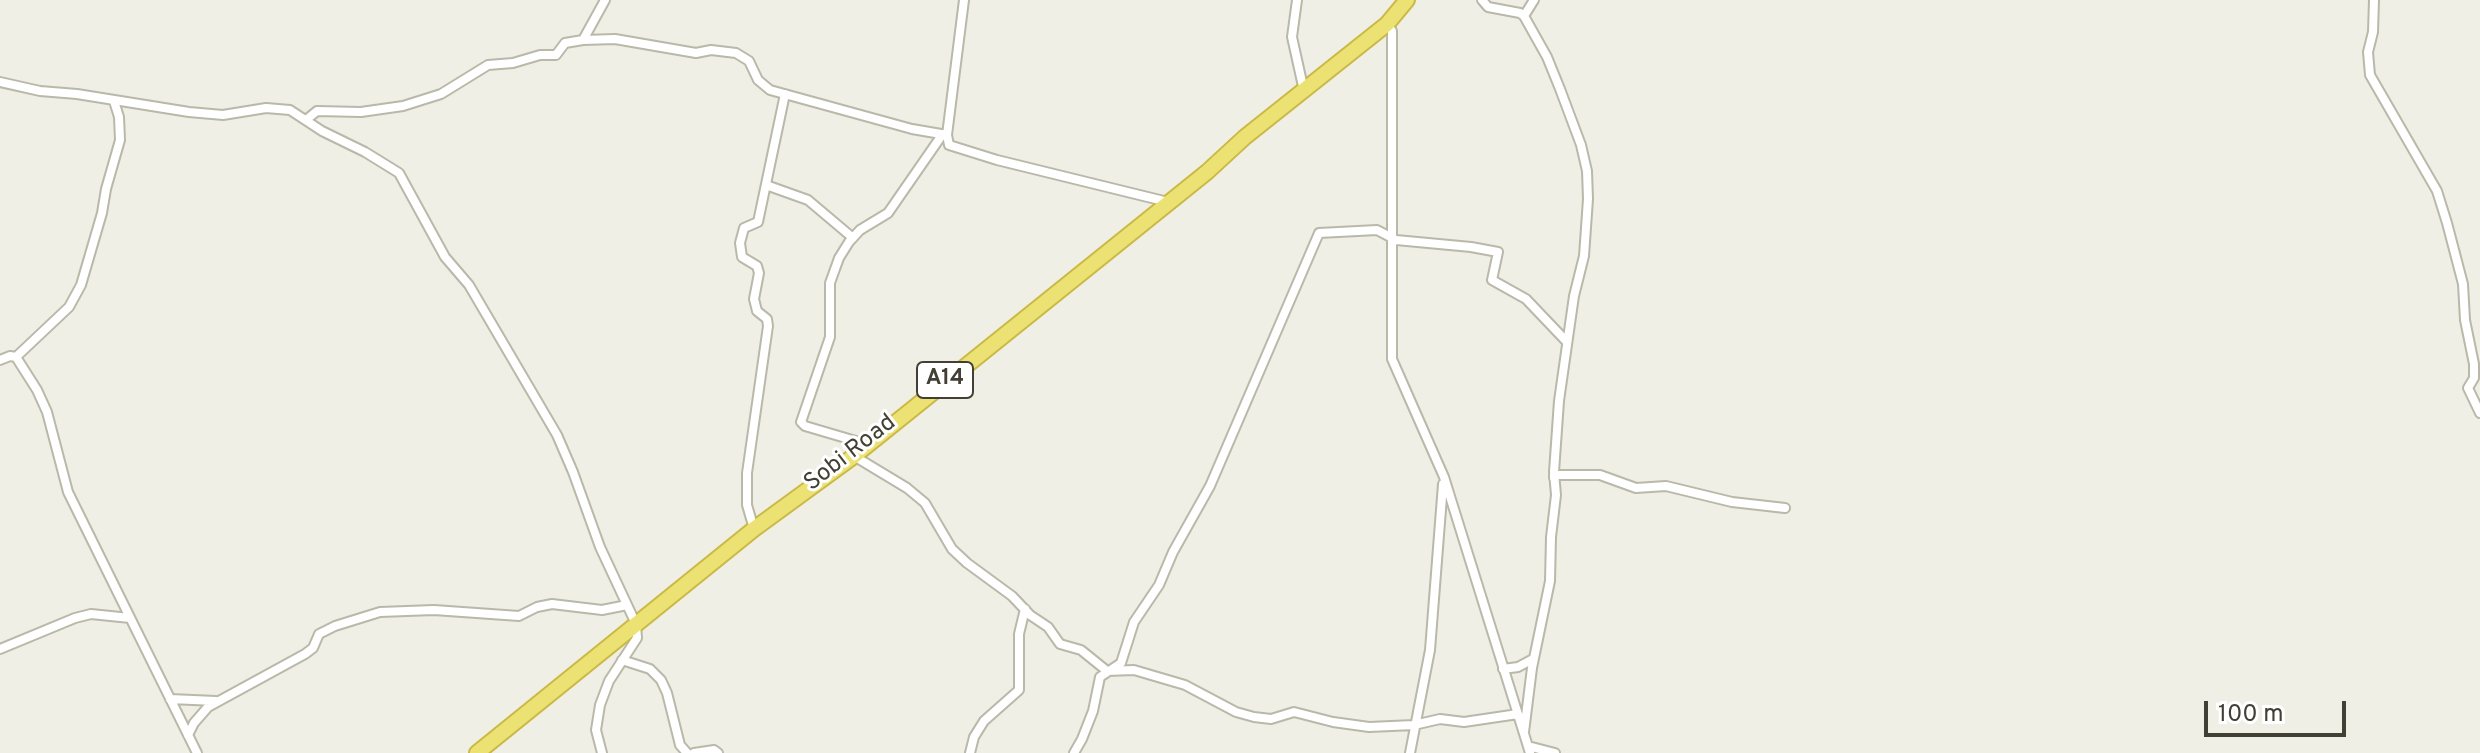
<!DOCTYPE html>
<html>
<head>
<meta charset="utf-8">
<style>
	body { margin:0 }
	#map { position:relative; width:2480px; height:753px; overflow:hidden; background:#f0efe5; font-family:Overpass,sans-serif }
	canvas { display:block }
	.scale { position:absolute; left:2204px; top:701px; width:142px; height:36px; box-sizing:border-box; border:4px solid #424035; border-top:0; padding-left:10px; font-size:24px; line-height:28px; white-space:nowrap; color:#424035; -webkit-text-stroke:6px #fff; paint-order:stroke }
</style>
</head>
<body>
<div id="map">
<canvas width="2480" height="753"></canvas>
<div class="scale">100 m</div>
</div>
<script>
const context = document.querySelector('canvas').getContext('2d');
context.lineJoin = 'round';
const poly = rows => new Path2D(rows.map(r => 'M' + r).join(''));
function trace(path, color, width, dash) { context.strokeStyle = color; context.lineWidth = width; context.lineCap = dash ? 'butt' : 'round'; context.setLineDash(dash || []); context.stroke(path); }
function write(font, color, halo, rows, align = 'center') {
  context.font = font + ' Overpass,sans-serif'; context.lineWidth = 6; context.setLineDash([]); context.textBaseline = 'middle'; context.strokeStyle = halo; context.fillStyle = color; for (const [text, x, y, turn = 0] of rows) {
    context.save(); context.translate(x, y); context.rotate((+turn || 0) * Math.PI / 180); context.textAlign = isNaN(turn) ? turn : align; if (halo) context.strokeText(text, 0, 0); context.fillText(text, 0, 0); context.restore();
  }
}
const street = poly([
	[964,0,947,135,949,145,997,160,1168,202],
	[1297,0,1292,37,1304,91],
	[1482,0,1488,7,1520,13,1524,16,1547,57,1560,89,1581,145,1587,171,1588,199,1584,256,1574,296,1559,401,1554,472,1556,495,1551,537,1550,581,1532,668,1524,732],
	[2374,0,2373,32,2368,52,2370,75,2437,191,2447,223,2463,284,2465,320,2474,364,2474,378,2468,388,2480,413],
	[1524,16,1534,0],
	[1387,24,1392,31,1392,359,1444,477,1530,753],
	[583,40,615,39,696,53,711,50,736,53,749,61,758,80,770,90,912,129,947,135],
	[0,82,40,91,77,94,189,112,223,115,266,108,290,110,322,131,365,152,399,173,445,257,469,285,557,435,573,472,600,547,636,624,637,638,609,681,600,705,596,730,602,753],
	[306,120,317,111,361,112,403,106,441,94,488,65,513,63,540,55,556,55,565,43,583,40,605,0],
	[766,185,808,200,853,238],
	[16,357,69,307,81,285,102,213,106,189,120,140,119,117,114,101],
	[0,360,10,356,16,357,37,390,47,412,68,492,197,753],
	[866,444,805,426,801,422,830,337,830,283,839,258,849,242,860,230,888,213,942,135],
	[854,456,907,488,925,503,952,549,967,563,1012,596,1030,615,1048,627,1060,644,1081,650,1107,671,1134,670,1185,685,1236,712,1254,717,1271,719,1294,712,1333,722,1369,727,1414,725,1440,719,1464,722,1518,714],
	[1554,478,1554,475,1600,475,1636,488,1666,486,1732,502,1785,508],
	[754,529,747,505,747,473,768,326,767,319,757,311,754,299,759,273,757,266,742,257,740,243,744,228,758,222,785,94],
	[0,649,75,618,91,614,130,618],
	[622,660,650,669,661,680,667,693,680,745,687,753],
	[1503,669,1518,667,1533,659],
	[170,699,216,701],
	[188,735,194,723,208,707,305,654,313,648,319,634,335,626,380,612,434,610,519,616,537,607,552,604,602,610,627,605],
	[1528,746,1555,753],
	[694,753,714,750,718,753],
	[970,753,974,737,984,721,1019,690,1019,634,1025,609],
	[1074,753,1082,739,1093,711,1100,677,1121,663,1134,622,1159,585,1173,552,1210,486,1319,233,1377,230,1396,240,1471,247,1498,252,1492,280,1526,299,1567,342],
	[1410,753,1430,650,1443,484]
]);
const highway = poly([
	[477,753,754,529,854,456,1207,172,1245,137,1387,24,1407,0]
]);
trace(street, '#bab8a9', 12);
trace(highway, '#cab945', 18);
trace(street, '#fff', 8);
trace(highway, '#ece173', 14);
for (const [x, y, w] of [
	[945,380,56]
]) { const box = new Path2D(); box.roundRect(x - w / 2, y - 18, w, 36, 6); context.fillStyle = '#fff'; context.fill(box); trace(box, '#424035', 2); }
write('bold 22px', '#424035', null, [
	["A14",945,380]
]);
write('24px', '#424035', '#fff', [
	["Sobi Road",851,454,-38]
]);
</script>
</body>
</html>
